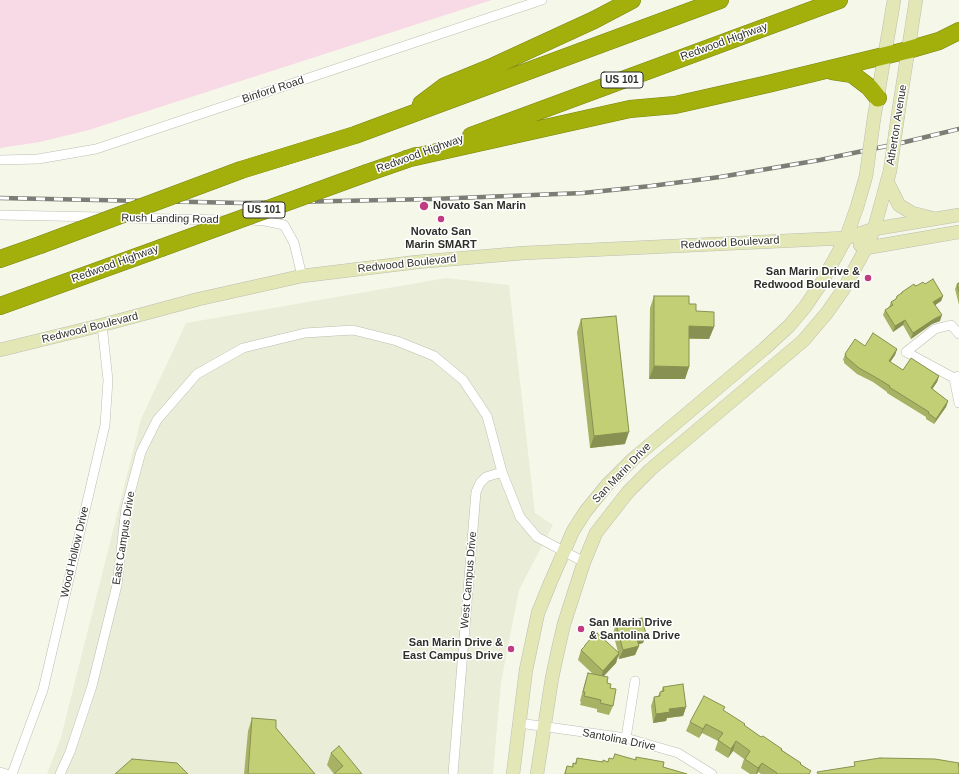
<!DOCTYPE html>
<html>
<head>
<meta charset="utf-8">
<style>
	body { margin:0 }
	canvas { display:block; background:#f5f8e9 }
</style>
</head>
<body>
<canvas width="959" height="774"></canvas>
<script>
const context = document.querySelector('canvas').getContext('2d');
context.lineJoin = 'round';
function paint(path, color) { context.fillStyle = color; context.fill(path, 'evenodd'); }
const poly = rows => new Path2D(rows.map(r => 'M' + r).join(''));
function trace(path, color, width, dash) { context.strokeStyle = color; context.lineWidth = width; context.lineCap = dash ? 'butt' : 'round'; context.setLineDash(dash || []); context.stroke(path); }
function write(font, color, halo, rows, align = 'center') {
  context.font = font + ' Arial,sans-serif'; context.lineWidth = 3; context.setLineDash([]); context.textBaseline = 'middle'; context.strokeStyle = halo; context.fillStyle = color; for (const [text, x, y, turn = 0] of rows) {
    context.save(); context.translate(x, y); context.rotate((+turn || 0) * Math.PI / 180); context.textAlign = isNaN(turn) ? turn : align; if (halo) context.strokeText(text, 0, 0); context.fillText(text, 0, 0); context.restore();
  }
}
paint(poly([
	[446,278,509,285,535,513,553,525,519,590,501,683,493,774,47,774,61,737,141,419,186,323]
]), '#eaeed8');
paint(poly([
	[0,0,492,0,89,130,40,142,0,148]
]), '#f8dae6');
const street = poly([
	[0,160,38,159,96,149,542,0],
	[0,215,102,217],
	[125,218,226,220],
	[251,220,265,221,284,225,294,243,302,276],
	[959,334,951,325,935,329,906,352,954,378,959,376],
	[954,378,959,403],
	[519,723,626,738,678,753,712,774],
	[626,738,635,681],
	[0,772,6,774],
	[12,774,43,690,105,425,108,380,102,325],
	[60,774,70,752,92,686,117,585,126,508,141,452,157,420,197,374,243,348,305,333,353,330,397,341,434,356,463,380,487,416,502,472,520,517,537,537,584,562],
	[453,774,476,492,480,483,486,477,502,472]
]);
const secondary = poly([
	[898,115,916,0],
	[874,118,894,0],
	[887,181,899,205,912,213,932,218],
	[860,245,866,248,959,232],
	[0,350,102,325,199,299,302,276,417,262,524,253,846,238,874,229,959,215],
	[513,774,526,670,538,613,551,581,573,531,585,512,607,485,633,459,764,349,789,326,805,307,822,282,846,238,857,207,866,176],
	[537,774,552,678,558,650,564,624,584,562,596,533,628,492,651,469,803,341,826,314,843,290,866,248,874,229,890,171]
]);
const highway = poly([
	[832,71,852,74,869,87,878,98],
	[421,104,445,86,494,66,594,20,632,0],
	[471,136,839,0],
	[406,159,630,109,675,105,768,84,908,50,939,41,959,31],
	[241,170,355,135,720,0],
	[367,173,416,156],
	[0,259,40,245],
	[0,306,161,248]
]);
trace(street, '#bcbeb1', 10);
trace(secondary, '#bcbeb1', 14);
trace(highway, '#7a8316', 18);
trace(street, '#fff', 9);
trace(secondary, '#e3e7b6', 13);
trace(highway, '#a3b00c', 17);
const rail = poly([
	[0,198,243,203,433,199,583,193,651,186,720,177,820,160,901,143,959,129]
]);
trace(rail, '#7c7e75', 4.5);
trace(rail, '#fff', 3, [9]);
const secondaryBridge = poly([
	[890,171,898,115],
	[866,176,874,118]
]);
const highwayBridge = poly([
	[40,245,241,170],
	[161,248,367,173]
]);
trace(secondaryBridge, '#bcbeb1', 14, []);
trace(highwayBridge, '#7a8316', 18, []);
trace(secondaryBridge, '#e3e7b6', 13);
trace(highwayBridge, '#a3b00c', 17);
paint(poly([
	[959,283,959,305,955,289,957,284],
	[925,284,943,296,941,301,935,305,940,321,932,324,911,339,903,325,893,332,883,315,885,310,889,307,891,302,896,299,901,293,902,292,915,286],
	[654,296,689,304,696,311,714,327,709,339,689,339,689,367,685,379,649,379,650,308],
	[581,319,625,444,590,448,577,332],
	[865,346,897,349,895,355,890,362,903,370,939,376,937,382,932,389,948,401,946,407,934,424,926,419,926,417,887,393,887,392,873,382,857,374,844,363,844,361,843,360,845,354],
	[629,622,646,634,643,643,638,644,639,646,635,655,619,659,618,656,616,663,604,676,610,688,613,706,609,715,597,712,597,709,580,705,581,702,580,701,585,682,588,673,593,674,578,660,581,650,584,648,585,645,618,652,613,633,616,624],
	[663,687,686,707,683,716,667,718,666,721,653,723,651,706,654,697,658,696,660,692,661,692],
	[725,707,723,711,761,737,782,750,801,764,810,774,761,774,758,772,757,774,750,774,741,768,744,759,733,751,728,758,715,750,718,741,702,733,699,738,686,731,690,722],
	[252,718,276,728,315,774,244,774,248,731],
	[331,753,362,774,334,774,327,765],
	[636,757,663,767,687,774,564,774,567,766,572,767,573,763,575,763,577,758,602,762,608,761,613,759,635,760]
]), '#a8b264');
paint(poly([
	[943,296,941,301,931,308,933,302],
	[942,315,940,321,932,324,911,339,913,333,934,319],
	[905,320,903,325,893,332,895,326],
	[689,326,714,327,709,339,685,338],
	[897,349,895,355,887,367,889,361],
	[654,366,689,367,685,379,649,379],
	[939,376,937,382,929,394,931,388],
	[948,401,946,407,934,424,936,419],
	[629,432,625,444,590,448,594,436],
	[646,634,643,643,633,646,636,636],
	[639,646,635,655,619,659,623,650],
	[619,653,616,663,600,680,603,671],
	[686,707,683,716,667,718,666,721,653,723,656,714,669,709],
	[706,724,702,733,699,738,703,729],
	[736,741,733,751,728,758,731,749],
	[762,763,758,772,757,774,756,774,758,768]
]), '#889151');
const building = poly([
	[933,279,943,296,933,302,942,315,934,319,913,333,905,320,895,326,885,310,893,305,891,302,896,299,897,296,902,293,902,292,914,284,915,286,918,285,923,282,925,284,933,279],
	[959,283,959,292,957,284,959,283],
	[654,296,689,296,689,304,696,304,696,311,714,312,714,327,689,326,689,367,654,366,654,296],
	[616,316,629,432,594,436,581,319,616,316],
	[873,333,897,349,889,361,903,370,911,358,939,376,931,388,948,401,936,419,928,413,929,412,889,387,890,386,875,377,859,368,846,357,846,355,845,354,855,339,865,346,873,333],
	[642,618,646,634,636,636,639,646,623,650,616,624,628,621,629,622,642,618],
	[597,633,619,653,603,671,581,650,585,646,585,645,593,636,594,636,597,633],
	[588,673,608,677,607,683,611,684,610,688,616,689,613,706,600,703,601,700,584,696,585,692,583,692,588,673],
	[683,684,686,707,669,709,670,712,656,714,654,697,660,696,660,692,664,691,663,687,683,684],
	[704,696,725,707,723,710,745,724,744,725,761,737,763,736,782,749,781,750,801,763,800,764,811,771,809,774,777,774,777,773,762,763,758,768,745,759,750,751,736,741,731,749,718,740,723,733,706,724,703,729,690,722,704,696],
	[252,718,276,720,276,728,315,774,248,774,252,718],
	[339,746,362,774,334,774,343,766,331,753,339,746],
	[615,754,636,760,636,757,664,762,663,767,687,774,565,774,567,766,573,767,573,763,576,764,577,758,603,762,603,760,608,762,609,758,613,759,615,754],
	[880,758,935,759,959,763,958,766,959,766,959,774,818,774,817,772,855,766,854,762,880,758],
	[132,759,177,763,188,774,115,774,132,759]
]);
paint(building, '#c3cf74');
trace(building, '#889151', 1);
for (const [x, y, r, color] of [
	[424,206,5,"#c03c82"],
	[441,219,4,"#c03c82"],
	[868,278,4,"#c03c82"],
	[581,629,4,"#c03c82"],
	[511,649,4,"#c03c82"]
]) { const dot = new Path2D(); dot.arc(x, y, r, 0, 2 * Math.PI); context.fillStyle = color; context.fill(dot); trace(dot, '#fff', 1.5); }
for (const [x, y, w] of [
	[622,80,42],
	[264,210,42]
]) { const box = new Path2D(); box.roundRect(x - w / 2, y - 8, w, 16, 3); context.fillStyle = '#fff'; context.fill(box); trace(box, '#2e2f29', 1); }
write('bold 10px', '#2e2f29', null, [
	["US 101",622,80],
	["US 101",264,210]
]);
write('11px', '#2e2f29', '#fff', [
	["Redwood Highway",724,42,-20],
	["Binford Road",273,90,-18],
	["Atherton Avenue",897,125,-81],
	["Redwood Highway",420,154,-20],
	["Rush Landing Road",170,219,1],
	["Redwood Boulevard",730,243,-3],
	["Redwood Highway",115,264,-20],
	["Redwood Boulevard",407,264,-6],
	["Redwood Boulevard",90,328,-14],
	["San Marin Drive",622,473,-46],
	["East Campus Drive",124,538,-81],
	["Wood Hollow Drive",75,552,-77],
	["West Campus Drive",469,580,-85],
	["Santolina Drive",619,740,11]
]);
write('bold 11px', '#2e2f29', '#fff', [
	["Novato San Marin",433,206],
	["Novato San",441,232,"center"],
	["Marin SMART",441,245,"center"],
	["San Marin Drive &",860,272,"right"],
	["Redwood Boulevard",860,285,"right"],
	["San Marin Drive",589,623],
	["& Santolina Drive",589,636],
	["San Marin Drive &",503,643,"right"],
	["East Campus Drive",503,656,"right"]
], 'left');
</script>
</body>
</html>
